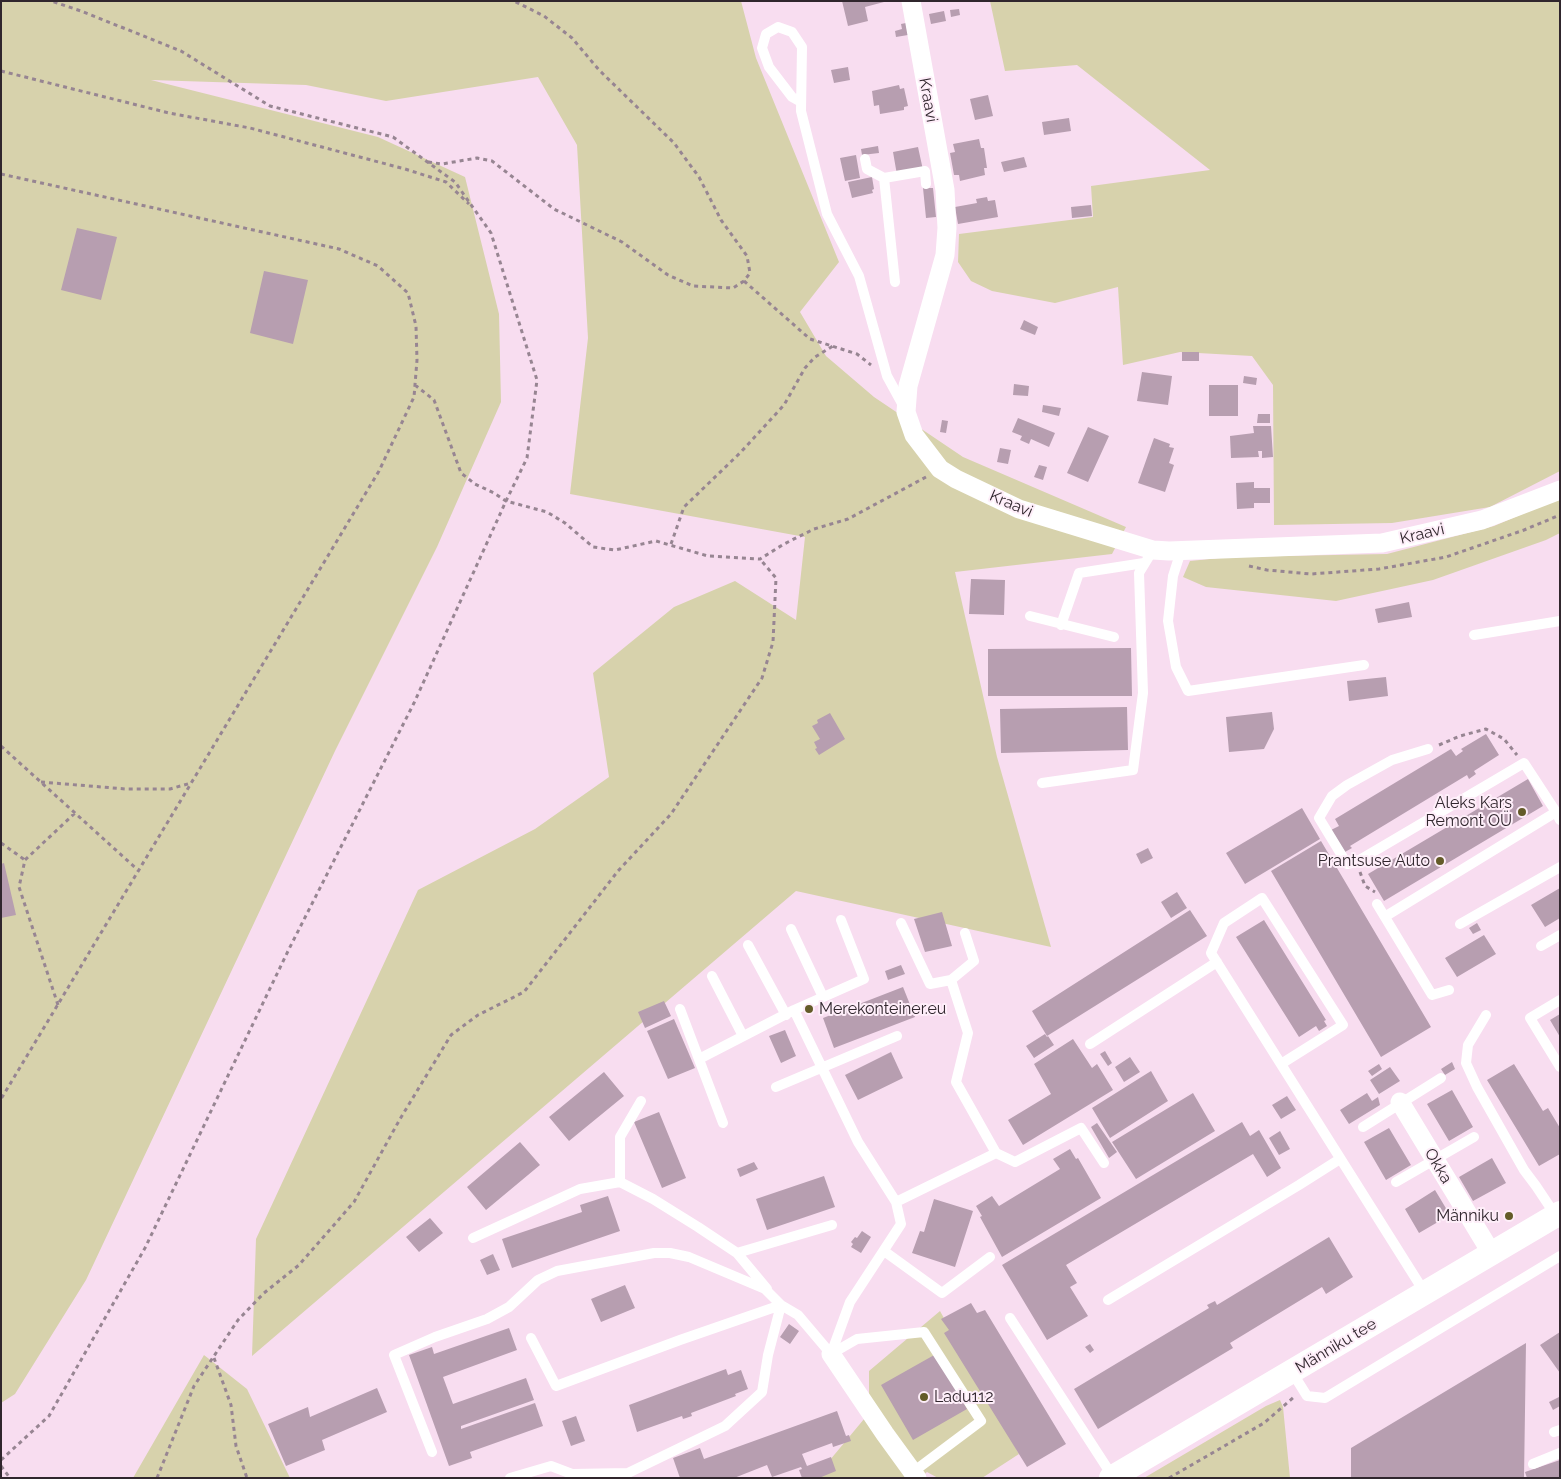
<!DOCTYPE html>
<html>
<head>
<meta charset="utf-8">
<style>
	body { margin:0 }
	#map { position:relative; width:1561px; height:1479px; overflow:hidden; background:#f8ddf0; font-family:Raleway,sans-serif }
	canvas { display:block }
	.frame { position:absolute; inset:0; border:2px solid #30262d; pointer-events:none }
</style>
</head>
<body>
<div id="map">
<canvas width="1561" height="1479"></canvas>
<div class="frame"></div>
</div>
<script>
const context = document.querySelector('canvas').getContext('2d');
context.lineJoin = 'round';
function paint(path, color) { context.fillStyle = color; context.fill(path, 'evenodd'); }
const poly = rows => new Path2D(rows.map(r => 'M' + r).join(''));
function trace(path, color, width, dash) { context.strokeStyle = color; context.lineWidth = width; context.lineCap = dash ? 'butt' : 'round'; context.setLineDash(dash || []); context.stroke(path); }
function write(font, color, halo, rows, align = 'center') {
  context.font = font + ' Raleway,sans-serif'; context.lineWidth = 4; context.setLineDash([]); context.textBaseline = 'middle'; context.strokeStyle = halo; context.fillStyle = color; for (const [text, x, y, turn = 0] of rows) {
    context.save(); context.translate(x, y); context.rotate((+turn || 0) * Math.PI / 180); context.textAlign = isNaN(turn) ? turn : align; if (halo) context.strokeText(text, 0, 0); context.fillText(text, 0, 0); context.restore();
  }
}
paint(poly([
	[1,1,741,1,756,58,839,262,800,312,826,356,874,397,963,457,1126,527,1112,554,955,572,997,757,1051,947,796,891,252,1356,256,1239,418,890,535,829,609,777,593,673,674,607,735,581,796,620,805,537,570,494,588,338,577,145,538,77,386,101,306,85,151,80,378,137,465,177,499,314,501,402,437,547,335,751,86,1280,15,1394,1,1403],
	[990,1,1560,1,1560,471,1490,507,1392,523,1274,525,1273,385,1252,356,1180,352,1123,365,1118,287,1055,303,992,291,971,281,958,262,959,234,1093,217,1091,186,1210,170,1077,65,1005,71],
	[1560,498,1560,533,1546,540,1433,580,1336,601,1206,587,1183,577,1190,561,1230,557,1387,554,1494,526],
	[940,1311,1019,1454,982,1478,938,1478,927,1472,920,1478,815,1478,869,1413,869,1371],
	[204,1355,247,1389,290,1478,133,1478],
	[1280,1400,1283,1407,1290,1478,1144,1478,1266,1406]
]), '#d7d2ac');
paint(poly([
	[842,1,884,1,884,2,865,7,868,21,848,26],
	[959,9,960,15,951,17,950,10],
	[944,11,946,21,931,24,929,14],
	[906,23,908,35,896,37,895,31,902,29,901,24],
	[848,67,850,80,834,83,831,70],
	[899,85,900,89,904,88,908,106,904,107,904,110,880,114,879,105,874,106,872,91],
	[988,95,993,116,975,120,970,99],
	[1069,118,1071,131,1044,135,1042,122],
	[979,139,981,148,984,148,987,168,984,168,985,175,960,181,959,175,954,175,950,153,955,152,953,144],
	[878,146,879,153,862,155,861,149],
	[918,147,923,170,897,175,893,152],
	[856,155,860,178,845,181,840,158],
	[1024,157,1027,167,1004,172,1001,162],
	[872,177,874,189,872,190,873,193,852,198,848,182],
	[923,188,933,188,936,217,926,218],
	[987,197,988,201,995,200,998,217,958,224,955,207,977,203,976,199],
	[1091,205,1092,216,1072,218,1071,207],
	[77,228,117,237,101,300,61,290],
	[264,271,308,280,293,344,250,333],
	[1024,320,1038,327,1035,335,1020,329],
	[1182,352,1199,352,1199,361,1182,361],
	[1142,372,1172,376,1168,405,1137,401],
	[1244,376,1257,378,1256,385,1243,383],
	[1014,384,1029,386,1028,396,1013,395],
	[1209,385,1238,385,1238,416,1209,416],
	[1043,405,1061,408,1059,416,1042,412],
	[1258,414,1270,414,1270,423,1257,423],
	[1018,418,1055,433,1049,447,1031,439,1029,444,1020,440,1022,436,1012,432],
	[942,420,948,421,946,433,940,432],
	[1253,426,1271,426,1273,457,1262,458,1262,451,1258,451,1259,457,1231,458,1230,436,1254,433],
	[1088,427,1109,436,1088,482,1067,473],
	[1154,438,1170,444,1169,447,1174,448,1169,463,1174,465,1165,492,1138,483],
	[1000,448,1011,450,1008,464,997,462],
	[1039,465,1047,467,1043,480,1034,477],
	[1254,482,1254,488,1270,488,1270,503,1254,503,1254,508,1237,509,1236,483],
	[971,579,1005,580,1004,615,969,614],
	[1409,602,1412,617,1378,623,1375,609],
	[1131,648,1132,696,988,696,988,649],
	[1386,677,1388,696,1349,701,1347,681],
	[1127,707,1128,750,1001,753,1000,709],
	[1272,712,1274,729,1264,749,1229,752,1226,717],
	[830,713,845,739,819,755,815,749,817,748,814,742,820,739,812,726,818,723,817,720],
	[1486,734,1499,755,1474,771,1476,774,1469,779,1467,775,1350,846,1352,848,1345,852,1331,830,1339,826,1335,819,1451,749,1456,756,1463,751,1461,749],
	[1528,779,1543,806,1384,901,1368,874],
	[1302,808,1320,839,1245,884,1226,853],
	[1321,841,1431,1027,1381,1057,1271,871],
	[1148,848,1153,858,1141,864,1136,854],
	[4,863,16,915,1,918,1,864],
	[1560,888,1560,918,1545,927,1531,905],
	[1177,892,1187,908,1171,918,1161,902],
	[1190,910,1207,936,1047,1036,1032,1011],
	[942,912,952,946,925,952,914,919],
	[1264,920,1326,1020,1324,1021,1327,1026,1319,1031,1316,1026,1299,1037,1236,937],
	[1477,923,1481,930,1473,934,1469,928],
	[1484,935,1496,954,1457,977,1445,958],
	[901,965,905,974,888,980,885,971],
	[903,987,915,1017,834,1048,823,1018],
	[664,1001,671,1016,645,1028,638,1012],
	[1560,1014,1560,1037,1550,1020],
	[674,1019,695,1068,668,1079,647,1031],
	[785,1030,796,1056,781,1063,769,1036],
	[1045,1034,1047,1037,1048,1036,1054,1045,1034,1058,1026,1046],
	[1073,1039,1092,1068,1097,1064,1113,1090,1023,1145,1008,1120,1051,1094,1034,1064],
	[1105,1051,1112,1063,1108,1066,1100,1054],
	[891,1052,903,1078,858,1100,845,1075],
	[1130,1057,1140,1072,1124,1082,1115,1067],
	[1452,1062,1455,1069,1445,1075,1441,1069],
	[1379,1064,1382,1069,1372,1076,1368,1071],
	[1514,1064,1543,1111,1548,1108,1560,1128,1560,1154,1539,1166,1487,1080],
	[1390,1067,1400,1081,1379,1094,1370,1080],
	[1151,1071,1168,1101,1110,1138,1092,1108],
	[604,1072,624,1096,569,1141,549,1117],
	[1452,1090,1473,1127,1449,1141,1427,1104],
	[1193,1093,1215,1131,1136,1179,1112,1142],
	[1367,1093,1372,1101,1378,1097,1380,1105,1349,1124,1340,1110],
	[1287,1096,1296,1110,1281,1119,1272,1105],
	[659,1112,686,1178,662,1188,634,1122],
	[1242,1122,1250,1136,1259,1130,1281,1168,1267,1177,1253,1154,1066,1265,1077,1283,1070,1287,1088,1316,1047,1340,1002,1265],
	[1097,1123,1117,1152,1109,1158,1091,1127],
	[1389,1128,1411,1165,1386,1180,1364,1142],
	[1280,1131,1290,1149,1279,1155,1269,1138],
	[520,1142,540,1165,486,1210,467,1187],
	[1070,1149,1076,1159,1078,1158,1101,1198,1002,1257,980,1217,982,1216,976,1206,992,1196,999,1206,1060,1169,1053,1159],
	[1492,1158,1506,1183,1473,1201,1459,1177],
	[754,1162,758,1169,740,1177,737,1169],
	[824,1176,835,1207,767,1230,756,1199],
	[1435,1190,1450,1215,1419,1233,1405,1209],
	[608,1196,620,1231,512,1268,502,1239,582,1212,580,1205],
	[934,1199,973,1211,955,1267,912,1253,920,1231,924,1232],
	[430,1218,443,1233,419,1252,406,1237],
	[862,1231,871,1237,861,1253,851,1247,853,1244,851,1242,855,1237,857,1238],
	[1329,1237,1353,1277,1326,1294,1322,1287,1230,1343,1233,1348,1098,1429,1074,1389,1209,1308,1207,1305,1215,1301,1217,1305],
	[493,1254,500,1270,487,1275,480,1260],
	[625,1285,635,1308,601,1322,591,1299],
	[971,1303,977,1313,985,1310,1066,1444,1027,1467,944,1333,949,1330,941,1319],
	[789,1324,799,1331,790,1344,780,1337],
	[509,1328,517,1350,443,1377,453,1404,526,1378,534,1400,461,1426,461,1429,535,1403,543,1426,470,1452,472,1458,449,1466,409,1355,432,1347,434,1354],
	[1560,1332,1560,1373,1540,1345],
	[1526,1343,1524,1478,1351,1478,1351,1448],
	[1090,1344,1094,1350,1090,1353,1085,1347],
	[936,1354,967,1409,913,1440,881,1385],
	[726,1369,728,1375,741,1370,748,1389,735,1394,736,1396,691,1413,692,1416,683,1419,682,1416,637,1432,629,1405],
	[377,1388,387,1412,322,1440,325,1450,286,1466,268,1424,308,1407,310,1417],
	[1559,1397,1560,1406,1553,1410,1549,1402],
	[837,1411,846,1436,849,1435,851,1441,833,1447,832,1443,802,1454,807,1466,831,1457,836,1471,819,1478,802,1478,799,1470,802,1469,801,1467,772,1477,767,1465,734,1478,680,1478,673,1458,700,1448,704,1459],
	[576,1416,585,1441,571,1446,562,1421],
	[1560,1460,1560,1478,1527,1478,1525,1472]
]), '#b79eb0');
trace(poly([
	[1,71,169,113,250,128,405,169,446,182,469,204],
	[428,162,442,164,477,158,492,161,554,209,622,242,668,275,693,286,733,288,744,281,750,273,747,256,721,220,699,177,674,143,599,70,572,38,544,16,514,1],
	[1,174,339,249,378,266,408,293,416,326,417,360,414,397,379,471,1,1099],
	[744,281,810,339,857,354,871,365],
	[415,385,434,400,461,473,475,484,494,493,506,501,547,512,565,523,593,547,615,550,656,541,708,556,760,559,784,544,814,529,848,519,926,477],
	[671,544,684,507,741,452,784,405,805,368,815,357,833,346],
	[1249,566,1267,570,1311,574,1379,569,1446,557,1524,530,1560,515],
	[1439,745,1460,736,1486,729,1504,739,1517,755],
	[1,746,139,871],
	[41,782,126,789,170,789,191,783],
	[1,843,25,860],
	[1360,872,1365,886,1375,892],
	[58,1005,19,887,25,860,75,813],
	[214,1358,231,1405,236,1446,247,1478],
	[1,1460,49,1416,145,1248,289,949,414,703,506,501,527,458,537,380,491,233,455,182,393,137,270,106,181,51,81,11,51,1],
	[1,1466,10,1478],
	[157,1478,194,1386,238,1320,264,1293,299,1265,354,1202,400,1119,451,1035,478,1015,524,992,618,871,671,814,762,678,773,642,776,578,760,559],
	[1169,1478,1264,1423,1294,1397]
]), '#978592', 3, [4, 4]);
trace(poly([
	[801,102,792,97,769,67,762,48,766,34,778,27,792,32,802,47,801,111,827,214,859,276,887,376,904,407],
	[865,159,867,169,884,178],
	[895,282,884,178,925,171,926,184],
	[1181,551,1173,576,1168,621,1176,667,1188,691,1364,665],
	[1030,616,1114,637],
	[1061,625,1079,573,1144,563],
	[1474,635,1560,621],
	[1428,749,1392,760,1347,785,1332,796,1319,818,1347,864,1356,862,1524,763,1556,812],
	[1042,783,1133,770,1143,693,1139,573,1153,550],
	[1377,904,1432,995,1449,990],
	[1386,916,1556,812,1560,820],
	[901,923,930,984,951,980,974,961,965,933],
	[1460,924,1560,867],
	[791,929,823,997],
	[748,945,786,1015],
	[1541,946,1560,935],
	[712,976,743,1036],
	[1560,1000,1530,1018,1560,1067],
	[680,1009,723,1123],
	[794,1010,858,1142,896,1202,901,1224,850,1302,831,1354],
	[1486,1015,1468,1045,1466,1063,1477,1087,1524,1170,1536,1186,1556,1216],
	[1090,1044,1217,962],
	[699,1059,794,1010,864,979,841,920],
	[1281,1064,1343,1025,1262,898,1224,923,1211,953,1425,1293],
	[776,1087,897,1036],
	[1363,1127,1441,1078],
	[996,1153,1015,1162,1081,1128,1104,1163],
	[620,1182,620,1137,641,1101],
	[1396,1182,1474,1137],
	[896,1202,996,1153,956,1082,968,1033,951,980],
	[473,1238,580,1189,620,1182,653,1199,698,1227,737,1253,767,1289],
	[884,1251,942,1293,990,1257],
	[737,1253,832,1225],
	[1108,1300,1299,1185,1340,1159],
	[1010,1318,1113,1477],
	[531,1338,556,1386,680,1340,781,1305],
	[831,1354,857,1339,924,1332,981,1421,913,1472],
	[1292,1372,1307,1396,1325,1398,1560,1256],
	[1554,1432,1560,1430],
	[432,1452,394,1355,435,1337,487,1319,509,1307,538,1280,557,1271,654,1253,670,1253,689,1257,765,1289,781,1305,798,1315,831,1354],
	[1533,1464,1560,1453],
	[510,1478,551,1466,572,1474,628,1473,725,1426,762,1392,768,1355,781,1305]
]), '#fff', 10);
trace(poly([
	[911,1,945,190,947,228,945,255,908,386,906,412,914,435,940,469,956,479,1019,509,1153,550,1169,551,1382,543,1482,520,1560,490],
	[1400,1102,1492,1254],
	[831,1354,885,1434,917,1478]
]), '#fff', 19);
trace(poly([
	[1111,1478,1560,1213]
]), '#fff', 24);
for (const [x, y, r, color] of [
	[1522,812,5,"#635b28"],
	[1440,861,5,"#635b28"],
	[809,1009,5,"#635b28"],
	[1509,1216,5,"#635b28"],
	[924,1397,5,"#635b28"]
]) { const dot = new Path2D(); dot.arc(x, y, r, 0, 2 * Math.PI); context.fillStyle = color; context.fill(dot); trace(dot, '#feeef9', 2); }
write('16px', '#30262d', '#feeef9', [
	["Kraavi",928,100,80],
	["Kraavi",1011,504,23],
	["Kraavi",1422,534,-13],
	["Okka",1438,1166,59],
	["Männiku tee",1336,1346,-31]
]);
write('16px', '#30262d', '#feeef9', [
	["Aleks Kars",1512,803],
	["Remont OÜ",1512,821],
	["Prantsuse Auto",1430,861],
	["Merekonteiner.eu",819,1009,"left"],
	["Männiku",1499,1216],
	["Ladu112",934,1397,"left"]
], 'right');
</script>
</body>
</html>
